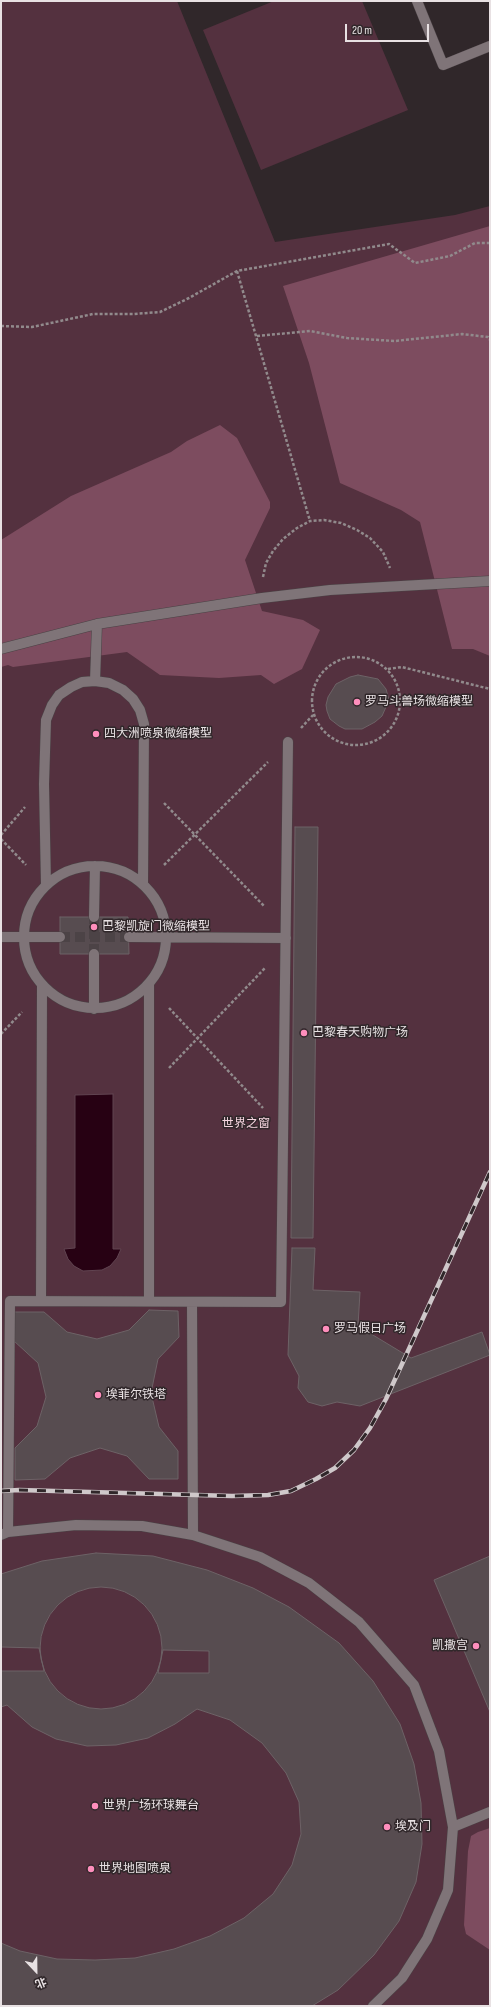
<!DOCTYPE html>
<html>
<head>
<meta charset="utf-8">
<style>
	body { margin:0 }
	#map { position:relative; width:491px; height:2007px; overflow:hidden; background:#30272a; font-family:"Sofia Sans Condensed","Noto Sans SC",sans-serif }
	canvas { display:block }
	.frame { position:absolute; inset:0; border:2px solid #e8e1e3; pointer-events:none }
	.north { position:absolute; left:16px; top:1951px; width:40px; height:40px; -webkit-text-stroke:3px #30272a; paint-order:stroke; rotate:158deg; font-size:11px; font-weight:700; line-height:16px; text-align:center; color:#e8e1e3 }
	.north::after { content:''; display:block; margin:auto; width:14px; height:18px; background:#e8e1e3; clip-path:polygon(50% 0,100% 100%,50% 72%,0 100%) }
	.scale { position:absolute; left:345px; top:24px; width:84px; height:18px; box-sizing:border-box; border:2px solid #e8e1e3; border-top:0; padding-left:5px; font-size:12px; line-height:14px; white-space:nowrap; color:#e8e1e3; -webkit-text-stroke:3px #30272a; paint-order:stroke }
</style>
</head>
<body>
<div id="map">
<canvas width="491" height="2007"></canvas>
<div class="frame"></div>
<div class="north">北</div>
<div class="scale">20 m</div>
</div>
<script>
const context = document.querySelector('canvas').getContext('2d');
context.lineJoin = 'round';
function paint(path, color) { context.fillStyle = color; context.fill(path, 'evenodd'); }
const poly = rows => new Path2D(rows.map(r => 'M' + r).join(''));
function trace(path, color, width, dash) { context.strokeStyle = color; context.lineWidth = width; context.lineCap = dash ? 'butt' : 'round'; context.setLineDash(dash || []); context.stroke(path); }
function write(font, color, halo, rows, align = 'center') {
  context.font = font + ' "Sofia Sans Condensed","Noto Sans SC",sans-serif'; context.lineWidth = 3; context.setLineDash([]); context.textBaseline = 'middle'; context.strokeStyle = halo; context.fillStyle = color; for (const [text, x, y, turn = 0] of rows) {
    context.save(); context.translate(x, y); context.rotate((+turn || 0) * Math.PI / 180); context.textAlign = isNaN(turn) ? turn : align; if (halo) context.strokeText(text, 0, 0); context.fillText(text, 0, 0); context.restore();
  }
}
paint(poly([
	[1,1,177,1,275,242,455,215,490,206,490,2006,1,2006],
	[274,1,362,1,408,110,261,170,203,30]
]), '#54313f');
paint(poly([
	[490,226,490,656,473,649,452,649,420,522,401,510,340,483,309,363,283,286],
	[220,425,237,438,270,502,270,508,245,560,262,611,303,620,320,630,302,669,274,684,261,675,219,678,160,675,127,652,13,667,8,665,1,667,1,540,71,496,171,452,187,441],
	[490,1828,490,1950,466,1934,464,1925,468,1851,471,1836,478,1832]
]), '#7d4c5f');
const water = poly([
	[113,1094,113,1249,121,1249,117,1258,110,1266,102,1270,83,1271,74,1266,68,1259,64,1249,75,1248,75,1095,113,1094]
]);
paint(water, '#270113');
trace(water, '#614451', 1);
const building = poly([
	[358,675,378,679,386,689,389,700,382,716,375,722,362,729,345,729,339,726,330,719,327,711,326,705,328,697,336,684,350,677,358,675],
	[295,827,318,827,313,1238,291,1238,295,827],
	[60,917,128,917,129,954,60,954,60,917],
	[292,1248,315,1248,313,1290,360,1292,358,1326,411,1358,482,1332,490,1355,360,1406,337,1402,322,1406,308,1402,298,1388,299,1376,288,1355,292,1248],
	[149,1310,178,1311,179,1337,158,1359,151,1393,159,1427,178,1451,178,1479,149,1479,127,1456,100,1448,70,1458,45,1479,15,1480,15,1448,37,1426,46,1397,38,1363,14,1341,14,1312,44,1312,67,1332,97,1339,129,1330,149,1310],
	[96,1553,153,1556,207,1570,253,1588,289,1607,339,1643,373,1681,400,1724,414,1764,421,1803,422,1844,416,1882,399,1921,374,1955,338,1990,312,2006,1,2006,1,1943,20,1951,57,1959,95,1960,135,1958,174,1949,210,1936,244,1918,273,1894,292,1865,301,1834,299,1802,286,1773,262,1743,230,1720,197,1709,175,1724,148,1738,116,1745,87,1746,56,1739,32,1727,7,1705,1,1707,1,1574,42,1561,96,1553],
	[490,1556,490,1712,434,1580,490,1556],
	'40 1648a61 61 0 1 1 122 0a61 61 0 1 1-122 0Z',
	[1,1647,39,1648,44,1671,1,1671,1,1647],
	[163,1650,209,1651,209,1673,158,1673,163,1650]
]);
paint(building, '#574c50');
trace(building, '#6d6266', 1);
trace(poly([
	[60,937,129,937],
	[94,954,94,917]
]), '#4c4346', 10, [10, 5]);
const minor = poly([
	[417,1,443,65,490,46],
	[1,649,97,624,262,598,330,590,490,581],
	[95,681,97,624],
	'24 937a71 71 0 1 1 142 0a71 71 0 1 1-142 0Z',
	[46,885,44,784,46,720,52,705,59,695,71,687,82,682,95,681,109,683,123,690,133,699,140,710,144,724,143,884],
	[94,917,95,866],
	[1,937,60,937],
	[129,937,286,938],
	[149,985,149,1301],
	[94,1009,94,954],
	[41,1301,42,986],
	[192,1302,193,1535],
	[8,1532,10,1301,281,1302,288,742],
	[1,1535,8,1532,76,1525,142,1526,193,1535,260,1557,309,1583,359,1622,414,1685,439,1751,453,1827,448,1890,427,1939,402,1978,373,2006],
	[453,1827,490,1812]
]);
trace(minor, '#4a4245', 11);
trace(poly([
	[237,271,310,521],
	[1,326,32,327,93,314,134,314,160,312,189,298,237,271,389,244,415,263,450,256,475,243,490,243],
	[257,336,310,331,347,338,395,341,462,334,488,337,490,340],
	[263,577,266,563,273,551,283,539,297,528,310,521,324,520,341,523,357,530,370,538,383,552,390,568],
	'312 701a44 44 0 1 1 88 0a44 44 0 1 1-88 0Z',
	[388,669,402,667,490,689],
	[301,728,313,715],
	[164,803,265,907],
	[1,835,25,807],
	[1,839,26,865],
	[164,865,268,762],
	[169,1008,263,1108],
	[1,1034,22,1012],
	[169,1068,265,968]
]), '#918a8c', 2.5, [3, 2]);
trace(minor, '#7f7478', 10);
const rail = poly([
	[1,1491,19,1490,232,1496,268,1495,291,1491,316,1479,335,1468,354,1450,370,1428,386,1399,490,1172]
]);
trace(rail, '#cfc8ca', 4.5);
trace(rail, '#30272a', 3, [9]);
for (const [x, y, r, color] of [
	[357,702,4,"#fe8ebc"],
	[96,734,4,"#fe8ebc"],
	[94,927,4,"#fe8ebc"],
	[304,1033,4,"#fe8ebc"],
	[326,1329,4,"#fe8ebc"],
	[98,1395,4,"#fe8ebc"],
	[476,1646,4,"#fe8ebc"],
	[95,1806,4,"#fe8ebc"],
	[387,1827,4,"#fe8ebc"],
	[91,1869,4,"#fe8ebc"]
]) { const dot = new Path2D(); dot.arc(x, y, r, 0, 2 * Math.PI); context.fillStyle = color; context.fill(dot); trace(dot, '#30272a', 1.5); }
write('12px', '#e8e1e3', '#30272a', [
	["罗马斗兽场微缩模型",365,702],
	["四大洲喷泉微缩模型",104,734],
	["巴黎凯旋门微缩模型",102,927],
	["巴黎春天购物广场",312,1033],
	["罗马假日广场",334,1329],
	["埃菲尔铁塔",106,1395],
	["凯撒宫",468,1646,"right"],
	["世界广场环球舞台",103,1806],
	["埃及门",395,1827],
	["世界地图喷泉",99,1869]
], 'left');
write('12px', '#f6d5e0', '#30272a', [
	["世界之窗",246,1124]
]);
</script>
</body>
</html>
